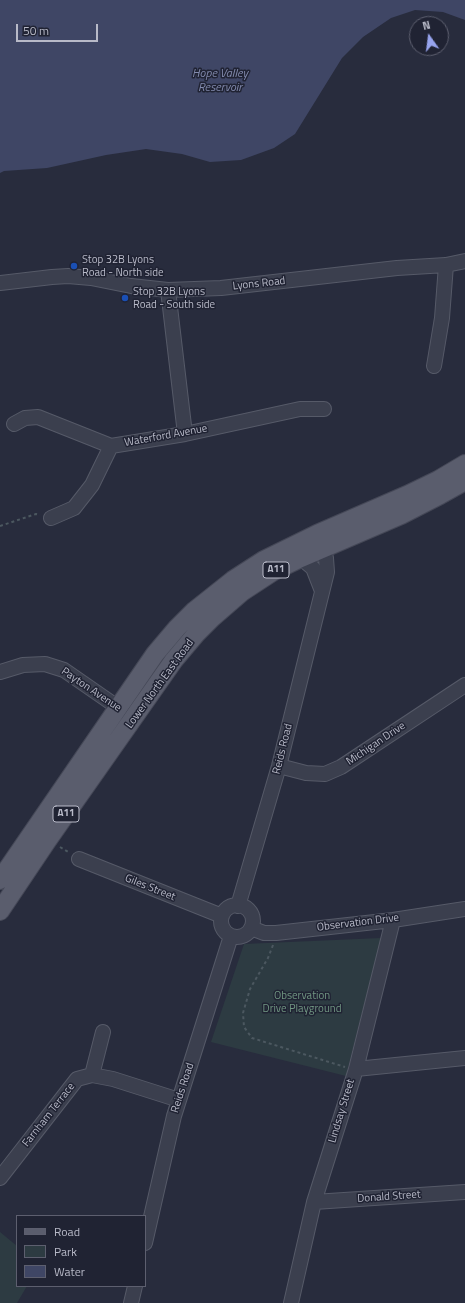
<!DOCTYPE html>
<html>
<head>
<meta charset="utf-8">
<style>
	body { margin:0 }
	#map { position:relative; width:465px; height:1303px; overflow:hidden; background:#282c3d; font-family:"Titillium Web",sans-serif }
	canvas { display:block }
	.legend { position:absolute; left:16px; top:1215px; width:130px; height:72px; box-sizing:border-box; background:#202333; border:1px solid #5d5f6f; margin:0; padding:5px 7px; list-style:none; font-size:12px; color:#b8bac8 }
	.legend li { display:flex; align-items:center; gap:8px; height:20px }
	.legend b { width:20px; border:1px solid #5d5f6f }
	.north { position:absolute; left:409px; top:16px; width:40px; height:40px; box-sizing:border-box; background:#202333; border:1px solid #5d5f6f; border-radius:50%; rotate:346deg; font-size:11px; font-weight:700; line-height:16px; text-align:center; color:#b8bac8 }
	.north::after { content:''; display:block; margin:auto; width:14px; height:18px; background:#97a4ee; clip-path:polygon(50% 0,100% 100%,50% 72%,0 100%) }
	.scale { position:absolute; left:16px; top:24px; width:82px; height:18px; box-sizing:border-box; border:2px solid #b8bac8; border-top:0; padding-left:5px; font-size:12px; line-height:14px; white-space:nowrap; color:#b8bac8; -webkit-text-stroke:3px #202333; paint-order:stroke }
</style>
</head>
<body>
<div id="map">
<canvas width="465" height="1303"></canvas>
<ul class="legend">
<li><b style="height:5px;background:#5a5d6d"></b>Road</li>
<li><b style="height:11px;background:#2d3b42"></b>Park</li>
<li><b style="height:11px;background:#3f4665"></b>Water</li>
</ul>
<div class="north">N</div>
<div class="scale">50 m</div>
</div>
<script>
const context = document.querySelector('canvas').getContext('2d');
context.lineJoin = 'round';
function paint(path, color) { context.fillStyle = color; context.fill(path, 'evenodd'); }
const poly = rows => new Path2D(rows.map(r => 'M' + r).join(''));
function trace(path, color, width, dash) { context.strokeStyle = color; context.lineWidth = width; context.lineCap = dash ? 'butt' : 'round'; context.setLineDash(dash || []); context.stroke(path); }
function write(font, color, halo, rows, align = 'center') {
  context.font = font + ' "Titillium Web",sans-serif'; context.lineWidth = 3; context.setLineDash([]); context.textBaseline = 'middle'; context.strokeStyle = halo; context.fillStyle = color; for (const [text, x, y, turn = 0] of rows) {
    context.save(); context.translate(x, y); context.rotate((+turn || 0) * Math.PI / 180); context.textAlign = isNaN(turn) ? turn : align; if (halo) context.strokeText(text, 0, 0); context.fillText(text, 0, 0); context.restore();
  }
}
paint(poly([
	[381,938,346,1076,211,1042,244,944],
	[0,1232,17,1246,17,1286,27,1286,17,1303,0,1303]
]), '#2d3b42');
paint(poly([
	[0,0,465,0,465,20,443,12,415,10,391,18,363,37,342,58,295,134,274,148,241,160,210,162,182,154,146,149,106,155,47,168,4,171,0,173]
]), '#3f4665');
const minor = poly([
	[0,283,52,277,68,276,91,278,131,286,168,290,221,288,397,268,446,265,465,261],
	[168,290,185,434],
	[434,366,442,318,446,265],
	[14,424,25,418,38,417,111,446,185,434,300,409,324,409],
	[51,518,74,508,92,485,111,446],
	[301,558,313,568,322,591],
	[0,672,23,665,45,664,64,670,126,713],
	[279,766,306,773,325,774,341,767,465,685],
	[79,859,222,916],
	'221 921a16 16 0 1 1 32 0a16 16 0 1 1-32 0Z',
	[238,906,279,766,327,572,326,558,320,541],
	[251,928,264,933,276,933,393,920,465,909],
	[356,1069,465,1058],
	[92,1075,103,1032],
	[0,1178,77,1079,92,1075,113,1079,179,1100],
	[314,1202,465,1192],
	[145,1243,174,1116,231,936],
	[131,1303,135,1286],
	[291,1303,314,1202,356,1069,393,920]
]);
const major = poly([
	[0,880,155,654,177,628,194,611,233,580,264,560,317,534,407,495,438,480,465,464],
	[0,911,47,841,174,660,196,634,212,618,242,592,274,571,301,558,401,515,440,495,465,481]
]);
trace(minor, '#565a68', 16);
trace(major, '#454857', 20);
trace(poly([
	[0,526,36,514,40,515],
	[60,847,70,853],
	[273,945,268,958,250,989,243,1013,244,1027,252,1038,345,1067]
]), '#4c5860', 2, [3, 3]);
trace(minor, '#3b3f4e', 14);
trace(major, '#5a5d6d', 18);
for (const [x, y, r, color] of [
	[74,266,4,"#1a4fb4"],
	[125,298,4,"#1a4fb4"]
]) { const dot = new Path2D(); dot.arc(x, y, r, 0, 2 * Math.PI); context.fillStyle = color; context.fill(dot); trace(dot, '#202333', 1.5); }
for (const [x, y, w] of [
	[276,570,26],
	[66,814,26]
]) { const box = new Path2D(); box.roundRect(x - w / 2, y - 8, w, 16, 3); context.fillStyle = '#202333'; context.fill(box); trace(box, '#b8bac8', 1); }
write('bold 10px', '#b8bac8', null, [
	["A11",276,570],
	["A11",66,814]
]);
write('11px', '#b8bac8', '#202333', [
	["Stop 32B Lyons",82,260],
	["Road - North side",82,273],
	["Stop 32B Lyons",133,292],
	["Road - South side",133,305]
], 'left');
write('11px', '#b8bac8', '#202333', [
	["Lyons Road",259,284,-6],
	["Waterford Avenue",166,436,-10],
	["Lower North East Road",160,684,-54],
	["Payton Avenue",91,690,34],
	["Michigan Drive",376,744,-34],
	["Reids Road",283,749,-76],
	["Giles Street",150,888,22],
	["Observation Drive",358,923,-7],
	["Reids Road",183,1088,-72],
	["Lindsay Street",342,1111,-73],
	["Farnham Terrace",49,1115,-52],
	["Donald Street",389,1197,-4]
]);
write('11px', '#719783', '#202333', [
	["Observation",302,996],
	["Drive Playground",302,1009]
]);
write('italic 12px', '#828aad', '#202333', [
	["Hope Valley",220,74],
	["Reservoir",220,88]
]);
</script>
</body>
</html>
